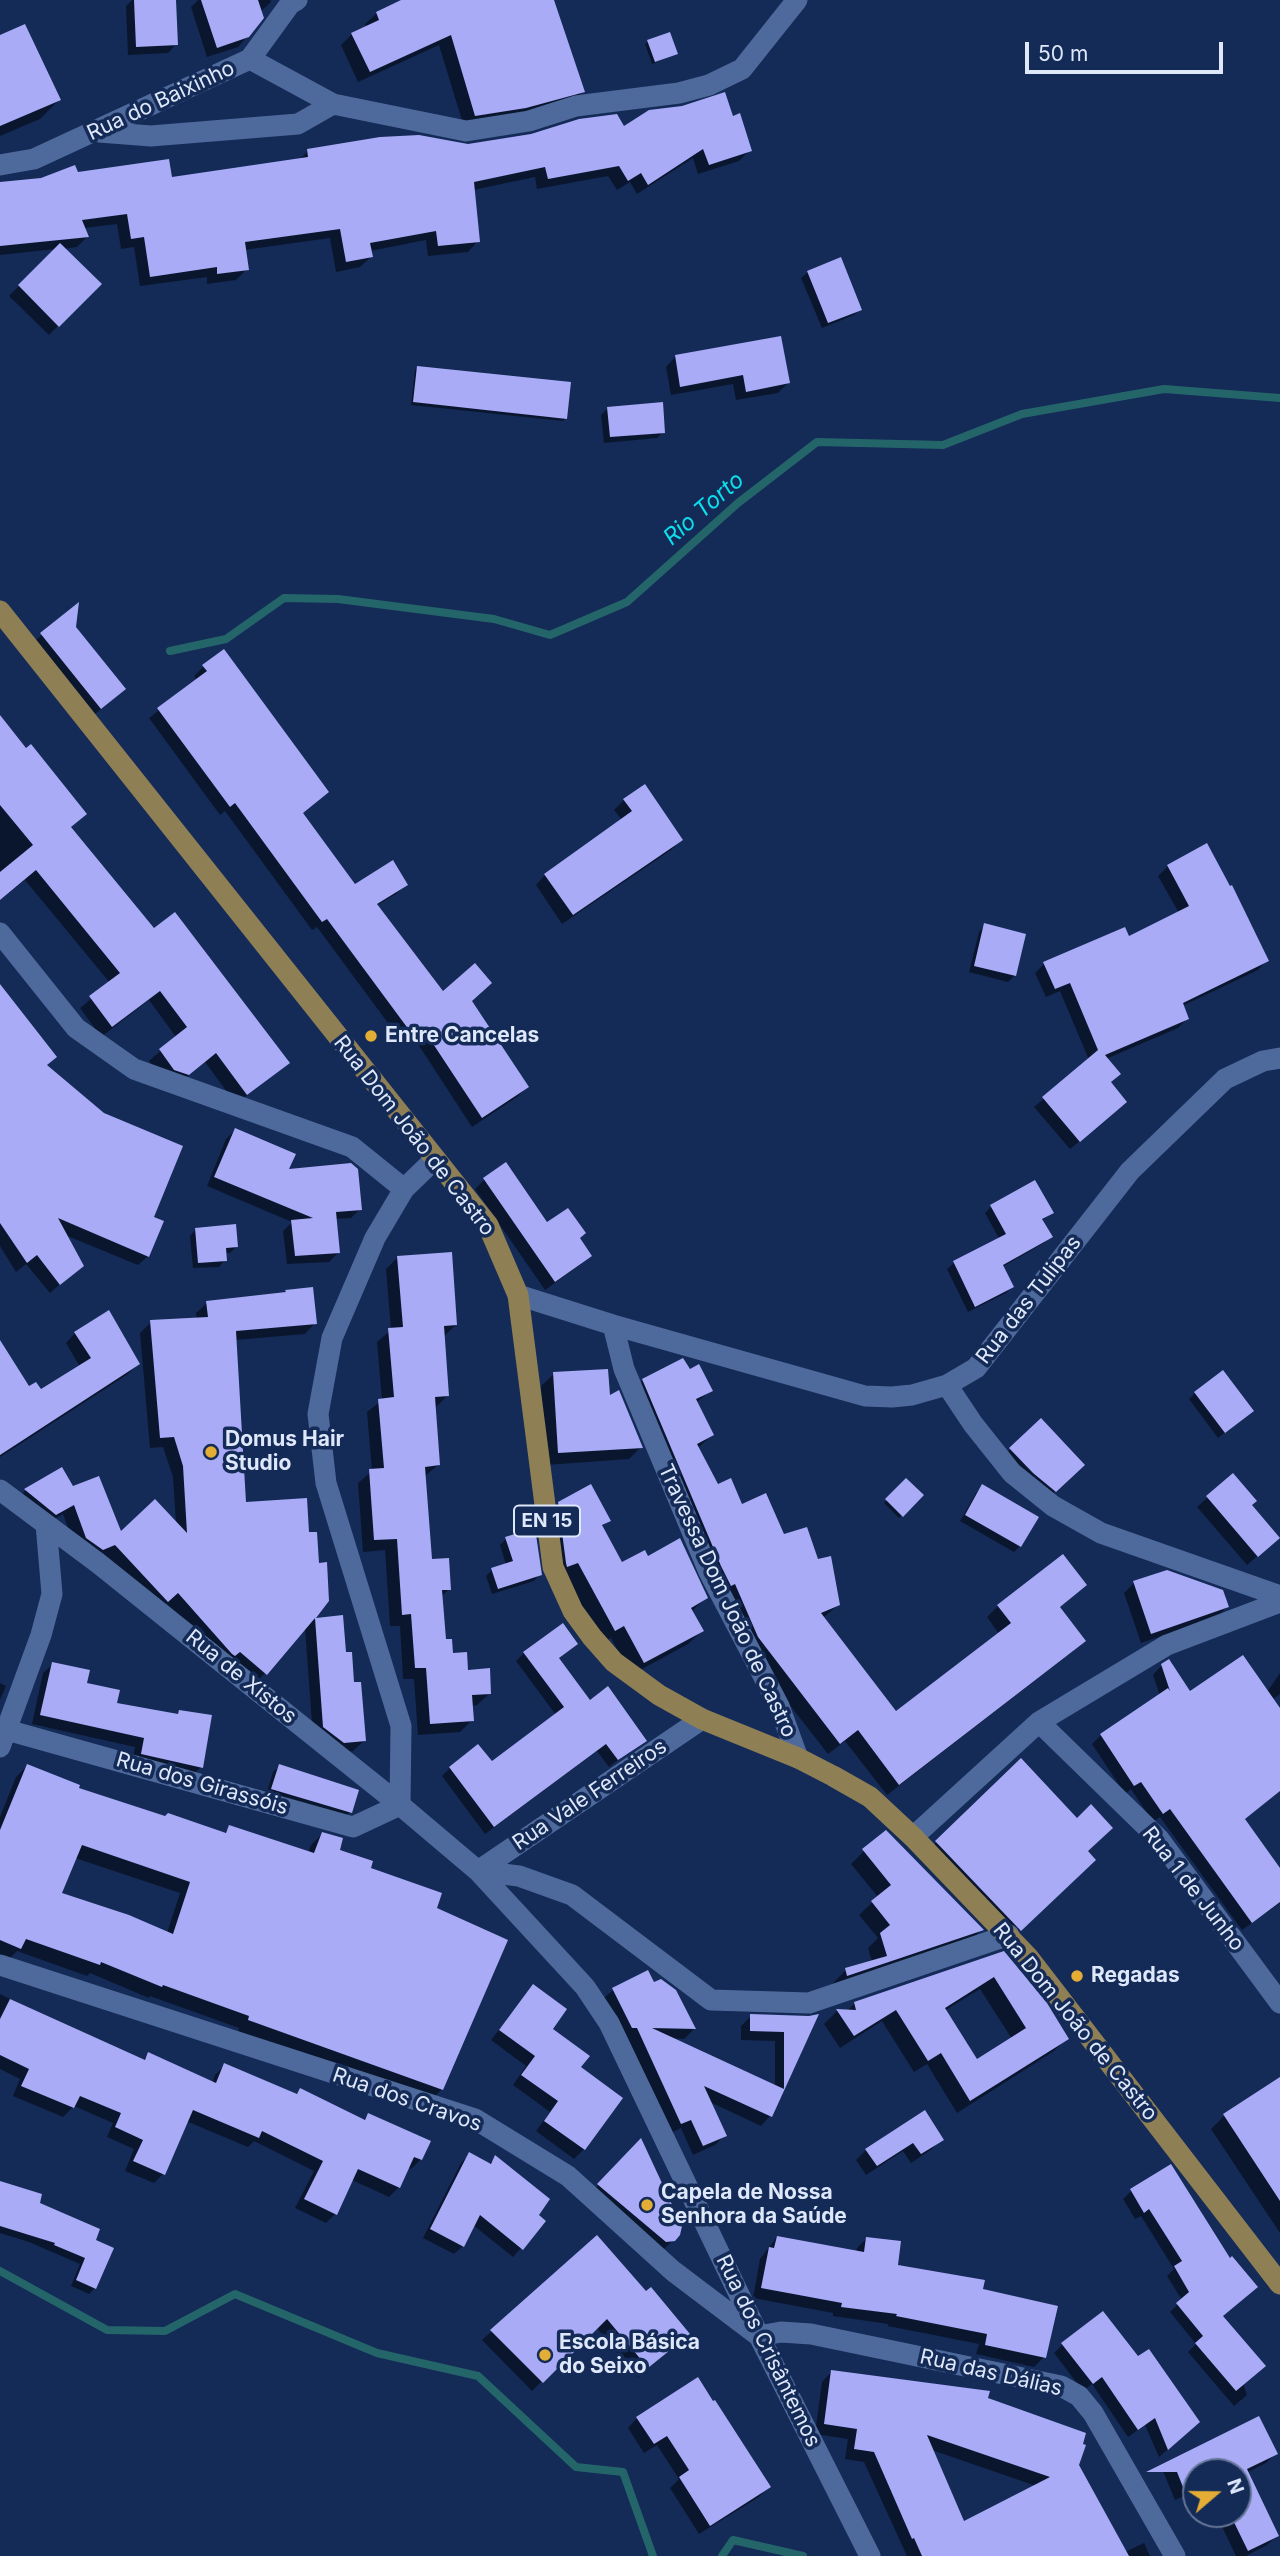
<!DOCTYPE html>
<html>
<head>
<meta charset="utf-8">
<style>
	body { margin:0 }
	#map { position:relative; width:1280px; height:2556px; overflow:hidden; background:#142a57; font-family:Inter,sans-serif }
	canvas { display:block }
	.north { position:absolute; left:1182px; top:2458px; width:70px; height:70px; box-sizing:border-box; background:#142a57; border:2px solid #657698; border-radius:50%; rotate:70deg; font-size:19px; font-weight:700; line-height:28px; text-align:center; color:#dee8fa }
	.north::after { content:''; display:block; margin:auto; width:24px; height:32px; background:#e4ad35; clip-path:polygon(50% 0,100% 100%,50% 72%,0 100%) }
	.scale { position:absolute; left:1025px; top:42px; width:198px; height:32px; box-sizing:border-box; border:4px solid #dee8fa; border-top:0; padding-left:9px; font-size:21px; line-height:24px; white-space:nowrap; color:#dee8fa; -webkit-text-stroke:5px #142a57; paint-order:stroke }
</style>
</head>
<body>
<div id="map">
<canvas width="1280" height="2556"></canvas>
<div class="north">N</div>
<div class="scale">50 m</div>
</div>
<script>
const context = document.querySelector('canvas').getContext('2d');
context.lineJoin = 'round';
function paint(path, color) { context.fillStyle = color; context.fill(path, 'evenodd'); }
const poly = rows => new Path2D(rows.map(r => 'M' + r).join(''));
function trace(path, color, width, dash) { context.strokeStyle = color; context.lineWidth = width; context.lineCap = dash ? 'butt' : 'round'; context.setLineDash(dash || []); context.stroke(path); }
function write(font, color, halo, rows, align = 'center') {
  context.font = font + ' Inter,sans-serif'; context.lineWidth = 7; context.setLineDash([]); context.textBaseline = 'middle'; context.strokeStyle = halo; context.fillStyle = color; for (const [text, x, y, turn = 0] of rows) {
    context.save(); context.translate(x, y); context.rotate((+turn || 0) * Math.PI / 180); context.textAlign = isNaN(turn) ? turn : align; if (halo) context.strokeText(text, 0, 0); context.fillText(text, 0, 0); context.restore();
  }
}
paint(poly([
	[132,0,175,0,176,44,168,53,128,55,126,6],
	[198,0,270,0,271,2,260,12,248,36,238,47,207,57,191,7],
	[407,0,551,0,583,91,572,103,464,127,439,45,358,82,341,45,352,34,367,27,365,24,377,13],
	[0,37,59,100,40,119,0,136],
	[648,42,676,54,652,64,645,44],
	[732,118,750,150,739,161,698,174,693,158,637,194,630,182,617,190,608,176,537,189,535,177,473,190,478,241,468,252,428,256,426,240,370,251,371,257,360,267,336,272,330,238,244,250,247,269,236,280,207,284,207,277,140,286,134,247,121,249,117,224,84,228,87,237,77,247,64,249,99,284,49,335,9,296,56,249,0,255,0,184,77,174,170,179,298,161,308,151,468,146],
	[808,272,860,309,854,315,822,328,801,278],
	[675,357,788,383,778,393,736,400,733,384,671,395,666,367],
	[417,368,566,418,563,421,411,405,415,370],
	[608,408,663,432,657,438,604,443,601,415],
	[77,606,74,628,118,695,95,714,36,640],
	[203,667,327,792,301,814,354,886,406,885,396,894,376,906,442,994,470,1001,527,1087,517,1097,472,1127,412,1035,402,1042,317,927,312,930,225,811,220,815,149,718,197,680,194,676],
	[0,718,26,750,84,814,70,828,154,930,288,1063,236,1104,205,1062,177,1085,164,1080,149,1061,176,1037,149,1000,101,1037,80,1008,110,983,25,880,0,900],
	[624,800,681,840,671,850,562,924,536,885,545,875,622,820,614,810],
	[1206,845,1267,960,1258,970,1182,1006,1187,1019,1178,1028,1106,1059,1116,1111,1070,1149,1034,1107,1089,1060,1060,991,1046,997,1035,973,1044,964,1128,938,1179,913,1158,876,1168,866],
	[985,925,1015,975,1008,982,969,972,979,932],
	[0,984,55,1057,45,1066,151,1218,148,1256,138,1265,65,1235,82,1265,50,1293,26,1264,16,1272,0,1246],
	[235,1130,287,1171,360,1209,351,1218,335,1219,338,1253,329,1262,287,1264,283,1231,292,1222,207,1186,226,1139],
	[485,1179,547,1224,578,1238,590,1255,580,1265,545,1290,475,1189],
	[991,1207,1052,1213,1041,1221,1050,1237,1044,1243,1002,1267,1012,1287,1006,1293,968,1312,947,1269,954,1263,1000,1240,985,1213],
	[196,1229,236,1247,230,1253,225,1253,225,1260,219,1267,193,1268,190,1236],
	[398,1257,456,1325,443,1337,448,1395,436,1407,438,1465,424,1477,430,1561,449,1589,441,1597,444,1641,451,1655,490,1693,477,1705,471,1706,472,1720,460,1732,418,1735,414,1679,403,1679,400,1626,390,1626,385,1550,363,1552,358,1483,372,1471,367,1412,382,1400,377,1342,391,1330,386,1269],
	[207,1303,315,1323,305,1334,235,1340,244,1504,312,1620,342,1617,344,1654,364,1741,353,1751,332,1753,313,1737,305,1628,255,1684,222,1664,166,1603,157,1612,76,1549,63,1514,44,1525,15,1501,25,1491,61,1470,72,1489,120,1534,176,1523,173,1477,163,1447,150,1448,140,1333,151,1322,197,1320,196,1313],
	[75,1333,138,1364,128,1374,0,1457,0,1345,29,1388,40,1392,80,1367,66,1343],
	[689,1371,711,1390,696,1403,712,1435,698,1448,718,1486,741,1506,816,1561,838,1605,823,1618,896,1714,999,1634,987,1617,998,1606,1085,1585,1059,1608,1084,1641,1072,1652,887,1795,845,1741,828,1754,746,1649,632,1392,643,1380],
	[554,1374,608,1398,641,1447,629,1459,546,1465,541,1386],
	[1195,1393,1245,1417,1218,1438,1189,1399],
	[1041,1421,1082,1465,1049,1497,1004,1455],
	[1233,1475,1250,1506,1268,1547,1247,1565,1197,1507],
	[906,1480,921,1495,899,1518,884,1503],
	[983,1487,1020,1546,1014,1552,960,1521,976,1493],
	[559,1503,608,1520,601,1528,621,1565,647,1558,706,1598,691,1612,702,1631,688,1644,631,1675,611,1638,601,1643,565,1575,546,1516],
	[506,1539,540,1574,534,1581,492,1594,486,1576,492,1570,506,1565,500,1545],
	[1134,1583,1227,1607,1217,1617,1141,1643,1124,1593],
	[576,1644,558,1659,589,1703,644,1740,609,1767,597,1751,485,1834,442,1776,450,1768,491,1764,556,1715,516,1661,524,1653],
	[53,1664,115,1704,176,1715,180,1711,201,1767,191,1777,132,1763,135,1747,32,1724,43,1673],
	[1162,1665,1189,1694,1267,1692,1280,1673,1280,1694,1264,1706,1280,1727,1280,1791,1243,1820,1280,1871,1280,1903,1242,1930,1160,1817,1153,1822,1131,1789,1125,1794,1092,1744,1101,1735,1160,1696,1153,1675],
	[0,1683,6,1686,0,1700],
	[1021,1761,1086,1852,1081,1873,1007,1942,923,1855],
	[27,1766,77,1789,165,1818,223,1834,230,1827,308,1853,311,1845,322,1834,337,1851,435,1909,442,2089,430,2101,238,2032,239,2028,150,1996,149,1998,90,1973,87,1976,17,1951,8,1960,0,1956,0,1817,16,1777],
	[75,1858,180,1893,167,1933,60,1894],
	[280,1766,350,1812,344,1818,266,1795,273,1772],
	[864,1851,981,1930,969,1942,834,1988,833,1983,846,1970,872,1962,868,1948,878,1938,859,1915,878,1897,851,1864],
	[1003,1953,1067,2038,1054,2051,957,2113,927,2064,914,2072,882,2021,840,2048,824,2024,837,2011,847,2011,855,2003],
	[980,1989,1012,2039,976,2061,944,2011],
	[654,1985,674,1991,694,2029,684,2039,669,2038,775,2087,775,2041,741,2040,741,2026,751,2016,816,2016,770,2116,761,2126,710,2102,725,2135,715,2145,693,2155,681,2128,671,2133,627,2037,623,2037,603,1999,613,1990],
	[533,1986,550,2029,579,2068,620,2098,584,2149,574,2159,536,2131,550,2112,513,2085,526,2066,491,2040],
	[0,1994,69,2029,143,2060,149,2054,212,2083,215,2075,225,2065,295,2095,301,2090,362,2121,368,2115,421,2159,411,2169,407,2167,399,2187,389,2197,352,2180,335,2214,326,2223,295,2208,314,2171,254,2141,248,2147,186,2121,163,2174,154,2183,125,2171,134,2149,107,2137,113,2123,74,2106,63,2117,13,2096,20,2079,0,2069],
	[1280,2087,1280,2233,1211,2129,1224,2116],
	[925,2113,941,2139,932,2149,911,2163,903,2151,866,2175,856,2160,866,2150],
	[640,2141,674,2239,663,2250,589,2195],
	[469,2155,489,2164,495,2158,536,2215,544,2222,513,2257,473,2225,463,2246,454,2254,423,2238,461,2163],
	[1171,2167,1229,2260,1221,2317,1247,2395,1234,2406,1188,2352,1196,2344,1170,2312,1182,2300,1167,2276,1174,2269,1141,2216,1135,2219,1123,2199,1131,2191],
	[0,2187,38,2204,93,2241,95,2288,89,2294,71,2286,80,2264,29,2242,0,2233],
	[777,2237,856,2253,857,2248,867,2238,896,2266,981,2290,1044,2357,1034,2367,976,2354,979,2344,888,2326,888,2324,833,2316,833,2313,753,2298,760,2259],
	[646,2294,678,2343,638,2377,596,2327,532,2391,482,2340,492,2331],
	[1063,2344,1138,2359,1189,2431,1159,2457,1145,2425,1128,2437,1092,2384,1083,2391,1054,2353],
	[832,2371,987,2400,1077,2466,1125,2552,1144,2543,1150,2556,907,2556,864,2462,845,2459,848,2439,815,2434,822,2382],
	[932,2450,1036,2486,963,2523],
	[637,2418,768,2487,759,2497,699,2534,670,2488,679,2479,657,2445,644,2453,628,2428],
	[1275,2454,1266,2463,1246,2473,1277,2536,1267,2545,1246,2556,1236,2556,1216,2514,1238,2514,1238,2472,1196,2472,1196,2491,1175,2500,1163,2471]
]), '#0007');
trace(poly([
	[170,651,226,639,284,598,338,599,494,619,550,635,627,602,738,503,817,442,943,445,1022,414,1164,389,1280,398],
	[0,2271,107,2330,165,2331,235,2294,377,2353,478,2376,576,2467,623,2472,653,2556],
	[722,2556,733,2540,803,2556]
]), '#24656a', 8);
paint(poly([
	[134,0,176,0,178,45,136,47],
	[201,0,258,0,264,18,249,37,217,48],
	[401,0,554,0,585,92,526,108,475,116,451,35,370,72,351,33,379,20,376,12],
	[25,24,61,100,0,126,0,35],
	[670,32,678,54,655,62,647,40],
	[725,92,733,116,740,113,752,151,709,165,703,149,648,185,641,173,628,181,619,166,548,179,545,167,474,182,480,242,438,246,436,231,370,243,373,257,346,262,340,229,245,242,249,270,217,274,217,267,150,277,144,237,131,239,127,214,82,220,89,237,0,246,0,182,41,178,75,165,78,172,169,159,172,177,308,157,307,149,380,137,419,135,468,144,531,134,579,119,617,114,624,126,649,110,682,106],
	[60,243,102,284,59,327,18,285],
	[841,257,862,310,828,323,807,271],
	[781,336,790,383,746,392,743,375,680,387,675,355],
	[417,366,571,382,567,419,413,402],
	[663,402,665,433,610,437,607,407],
	[79,602,76,627,126,689,101,709,40,633],
	[224,649,329,792,303,813,355,884,393,860,408,885,377,904,443,991,475,963,492,983,472,1001,529,1087,482,1118,422,1027,412,1034,327,919,322,922,235,803,230,807,157,708,207,671,202,665],
	[0,715,26,748,31,744,87,814,71,827,154,928,175,912,290,1063,247,1095,216,1053,189,1075,174,1070,159,1049,187,1027,160,991,112,1027,89,996,120,973,36,870,0,900,0,872,33,845,0,805],
	[645,784,683,840,573,915,544,874,632,811,623,799],
	[1207,843,1230,886,1232,885,1269,961,1183,1003,1189,1019,1105,1055,1121,1074,1111,1082,1127,1102,1080,1142,1042,1097,1098,1050,1070,983,1055,989,1043,962,1125,927,1129,936,1189,906,1167,865],
	[984,923,1026,934,1016,976,974,966],
	[0,984,57,1057,47,1065,104,1113,183,1146,154,1217,164,1221,149,1257,58,1218,84,1266,60,1285,37,1255,27,1263,0,1223],
	[235,1128,296,1154,289,1169,351,1163,358,1169,362,1210,336,1212,340,1253,295,1256,291,1220,313,1218,214,1177],
	[506,1162,547,1222,568,1208,586,1233,580,1238,592,1256,555,1282,483,1178],
	[1035,1180,1054,1213,1042,1219,1053,1237,1003,1265,1014,1287,975,1307,953,1261,1006,1234,990,1205],
	[236,1224,238,1247,226,1248,227,1261,198,1263,195,1228],
	[452,1252,457,1325,444,1326,449,1396,435,1397,440,1465,425,1467,432,1559,449,1558,451,1590,442,1590,446,1639,452,1639,453,1653,467,1652,468,1670,490,1668,491,1694,472,1695,474,1721,430,1724,426,1668,415,1668,411,1614,402,1615,397,1539,374,1540,369,1469,384,1468,378,1399,394,1397,388,1328,403,1327,397,1256],
	[313,1287,317,1324,236,1331,246,1502,307,1498,309,1532,317,1532,319,1563,327,1562,329,1601,316,1618,343,1615,346,1652,352,1652,354,1682,361,1682,366,1741,344,1743,323,1727,315,1618,267,1675,240,1652,235,1656,232,1654,178,1593,168,1602,115,1545,103,1550,86,1538,74,1505,56,1515,24,1489,62,1467,73,1486,99,1476,121,1531,155,1499,187,1533,183,1466,174,1437,160,1438,150,1320,208,1317,206,1301,286,1292,285,1290],
	[109,1310,140,1364,0,1455,0,1340,29,1386,36,1382,41,1389,91,1358,74,1332],
	[683,1358,690,1369,699,1364,713,1391,696,1399,714,1435,697,1444,718,1484,731,1478,742,1504,766,1493,784,1534,807,1527,818,1559,831,1556,840,1605,821,1613,896,1711,1011,1623,997,1605,1063,1554,1087,1585,1060,1607,1086,1641,899,1785,858,1730,840,1744,758,1637,735,1584,731,1586,721,1566,642,1379],
	[608,1369,610,1395,619,1390,643,1448,558,1453,553,1372],
	[1223,1370,1254,1411,1225,1433,1194,1392],
	[1041,1418,1085,1465,1056,1492,1033,1473,1009,1448],
	[1233,1473,1257,1501,1252,1505,1280,1538,1258,1557,1206,1496],
	[906,1478,924,1495,903,1517,885,1499],
	[591,1484,611,1521,602,1525,622,1562,645,1550,648,1556,680,1538,708,1598,691,1608,704,1631,644,1663,624,1626,615,1631,578,1563,567,1567,566,1563,558,1502],
	[982,1484,1039,1517,1021,1547,965,1515],
	[535,1528,542,1575,498,1589,491,1568,513,1561,505,1537],
	[1167,1570,1223,1590,1229,1607,1151,1634,1133,1581],
	[563,1623,578,1644,559,1658,590,1700,608,1686,647,1741,618,1760,606,1744,494,1827,449,1767,478,1744,492,1761,564,1707,523,1652],
	[1243,1655,1280,1708,1280,1791,1245,1819,1280,1868,1280,1902,1252,1923,1170,1809,1163,1814,1141,1782,1134,1786,1100,1734,1168,1688,1170,1691,1161,1664,1169,1659,1190,1691],
	[52,1662,90,1670,87,1683,120,1690,117,1703,178,1714,179,1710,212,1715,203,1768,141,1754,144,1738,40,1715],
	[1021,1758,1077,1818,1091,1804,1113,1828,1088,1851,1096,1860,1021,1931,935,1841],
	[27,1764,80,1785,79,1788,165,1816,168,1813,226,1833,229,1825,314,1853,322,1832,343,1838,340,1850,373,1861,371,1868,442,1893,437,1908,508,1940,443,2090,248,2020,249,2016,163,1985,162,1987,101,1962,100,1965,26,1939,21,1949,0,1940,0,1830],
	[82,1845,190,1882,173,1934,129,1915,62,1893],
	[279,1764,359,1790,352,1813,271,1789],
	[886,1830,984,1930,847,1976,845,1968,887,1956,880,1933,890,1925,871,1901,891,1885,862,1849],
	[1004,1951,1047,2003,1069,2039,970,2101,941,2053,928,2061,896,2010,854,2036,836,2009,856,2010,854,2002],
	[994,1977,1026,2028,977,2059,945,2008],
	[648,1970,654,1982,661,1979,676,1990,696,2029,652,2028,784,2089,784,2032,750,2031,750,2014,809,2016,819,2014,772,2117,704,2086,727,2136,703,2146,691,2120,681,2124,637,2028,632,2028,612,1988],
	[533,1984,567,2009,553,2029,590,2056,581,2067,623,2098,585,2150,544,2121,558,2101,521,2075,535,2056,499,2030],
	[10,1999,145,2060,148,2052,216,2083,224,2063,297,2094,300,2088,365,2120,368,2113,431,2141,422,2160,414,2157,400,2188,358,2169,337,2215,304,2199,323,2161,262,2131,259,2138,193,2110,165,2175,133,2161,143,2140,115,2127,121,2113,80,2096,74,2108,21,2086,29,2069,0,2055,0,2019],
	[1280,2077,1280,2201,1223,2114],
	[925,2110,944,2140,921,2154,913,2143,877,2166,865,2149],
	[641,2138,682,2226,680,2235,675,2241,666,2242,597,2184],
	[469,2152,491,2164,495,2155,550,2199,539,2215,546,2221,523,2250,480,2215,464,2247,430,2229],
	[1171,2164,1230,2258,1232,2256,1258,2287,1223,2316,1266,2366,1236,2391,1195,2343,1203,2336,1176,2303,1189,2292,1174,2266,1182,2261,1149,2209,1144,2213,1130,2189],
	[0,2181,42,2194,40,2203,100,2229,96,2240,114,2248,96,2289,76,2280,85,2258,54,2245,55,2243,0,2226],
	[597,2235,646,2291,651,2287,690,2334,648,2368,607,2319,543,2383,490,2330],
	[777,2236,864,2252,866,2237,901,2241,898,2265,985,2280,983,2289,1058,2306,1046,2358,985,2345,987,2334,896,2316,897,2314,841,2307,842,2303,761,2288,769,2247,774,2248],
	[1103,2311,1138,2356,1149,2349,1200,2422,1168,2450,1155,2418,1138,2430,1102,2377,1093,2384,1061,2343],
	[831,2370,990,2391,988,2398,1086,2433,1083,2444,1086,2445,1079,2465,1129,2556,922,2556,914,2538,912,2539,874,2452,854,2449,857,2429,824,2424],
	[927,2435,1050,2477,964,2521],
	[698,2377,713,2401,715,2400,771,2487,710,2526,679,2477,689,2470,667,2436,654,2444,636,2417],
	[1259,2416,1278,2454,1247,2469,1279,2536,1248,2551,1230,2514,1238,2514,1238,2472,1196,2472,1195,2517,1177,2472,1146,2472]
]), '#a9abf7');
trace(poly([
	[250,59,333,104,466,131,529,121,576,106,679,93,709,85,742,69,797,0],
	[99,132,151,136,298,124,333,104],
	[0,165,34,159,250,59,290,4,297,0],
	[0,933,76,1028,134,1069,352,1147,404,1189],
	[518,1295,613,1325,865,1396,892,1397,912,1395,947,1385,976,1368,1130,1171,1225,1079,1263,1061,1280,1058],
	[613,1325,624,1369,709,1572,779,1706,798,1758],
	[947,1385,973,1424,1012,1473,1053,1506,1101,1533,1280,1596],
	[0,1490,98,1563,400,1805,478,1871,585,1987,609,2023,759,2336,870,2556],
	[1039,1722,1159,1839,1280,2003],
	[0,1728,353,1827,400,1805,401,1726,326,1483,318,1414,332,1338,375,1238,404,1189,435,1159],
	[0,1747,41,1635,52,1594,46,1524],
	[913,1837,1039,1722,1167,1645,1280,1602],
	[478,1871,519,1876,572,1895,711,2000,809,2003,1009,1935],
	[478,1871,702,1719],
	[0,1965,475,2119,568,2176,673,2271,759,2336,781,2332,811,2334,1061,2386,1079,2396,1093,2413,1175,2556]
]), '#4e699b', 21);
trace(poly([
	[0,611,488,1225,518,1295,553,1567,573,1611,592,1637,614,1662,659,1695,702,1719,798,1758,833,1776,870,1797,913,1837,1028,1957,1280,2284]
]), '#8f7f55', 21);
for (const [x, y, r, color] of [
	[371,1036,7,"#e4ad35"],
	[211,1452,7,"#e4ad35"],
	[1077,1976,7,"#e4ad35"],
	[647,2205,7,"#e4ad35"],
	[545,2355,7,"#e4ad35"]
]) { const dot = new Path2D(); dot.arc(x, y, r, 0, 2 * Math.PI); context.fillStyle = color; context.fill(dot); trace(dot, '#142a57', 2.5); }
for (const [x, y, w] of [
	[547,1521,66]
]) { const box = new Path2D(); box.roundRect(x - w / 2, y - 15.5, w, 31, 5); context.fillStyle = '#142a57'; context.fill(box); trace(box, '#dee8fa', 2); }
write('bold 19px', '#dee8fa', null, [
	["EN 15",547,1521]
]);
write('21px', '#dee8fa', '#142a57', [
	["Rua do Baixinho",161,101,-25],
	["Rua Dom João de Castro",414,1136,52],
	["Rua das Tulipas",1029,1300,-52],
	["Travessa Dom João de Castro",727,1601,65],
	["Rua de Xistos",241,1677,39],
	["Rua dos Girassóis",202,1784,16],
	["Rua Vale Ferreiros",590,1795,-34],
	["Rua 1 de Junho",1193,1889,52],
	["Rua Dom João de Castro",1075,2022,51],
	["Rua dos Cravos",407,2100,19],
	["Rua dos Crisântemos",768,2351,64],
	["Rua das Dálias",991,2373,13]
]);
write('bold 21px', '#dee8fa', '#142a57', [
	["Entre Cancelas",385,1036],
	["Domus Hair",225,1440],
	["Studio",225,1464],
	["Regadas",1091,1976],
	["Capela de Nossa",661,2193],
	["Senhora da Saúde",661,2217],
	["Escola Básica",559,2343],
	["do Seixo",559,2367]
], 'left');
write('italic 23px', '#0cdeeb', '#142a57', [
	["Rio Torto",704,509,-41]
]);
</script>
</body>
</html>
